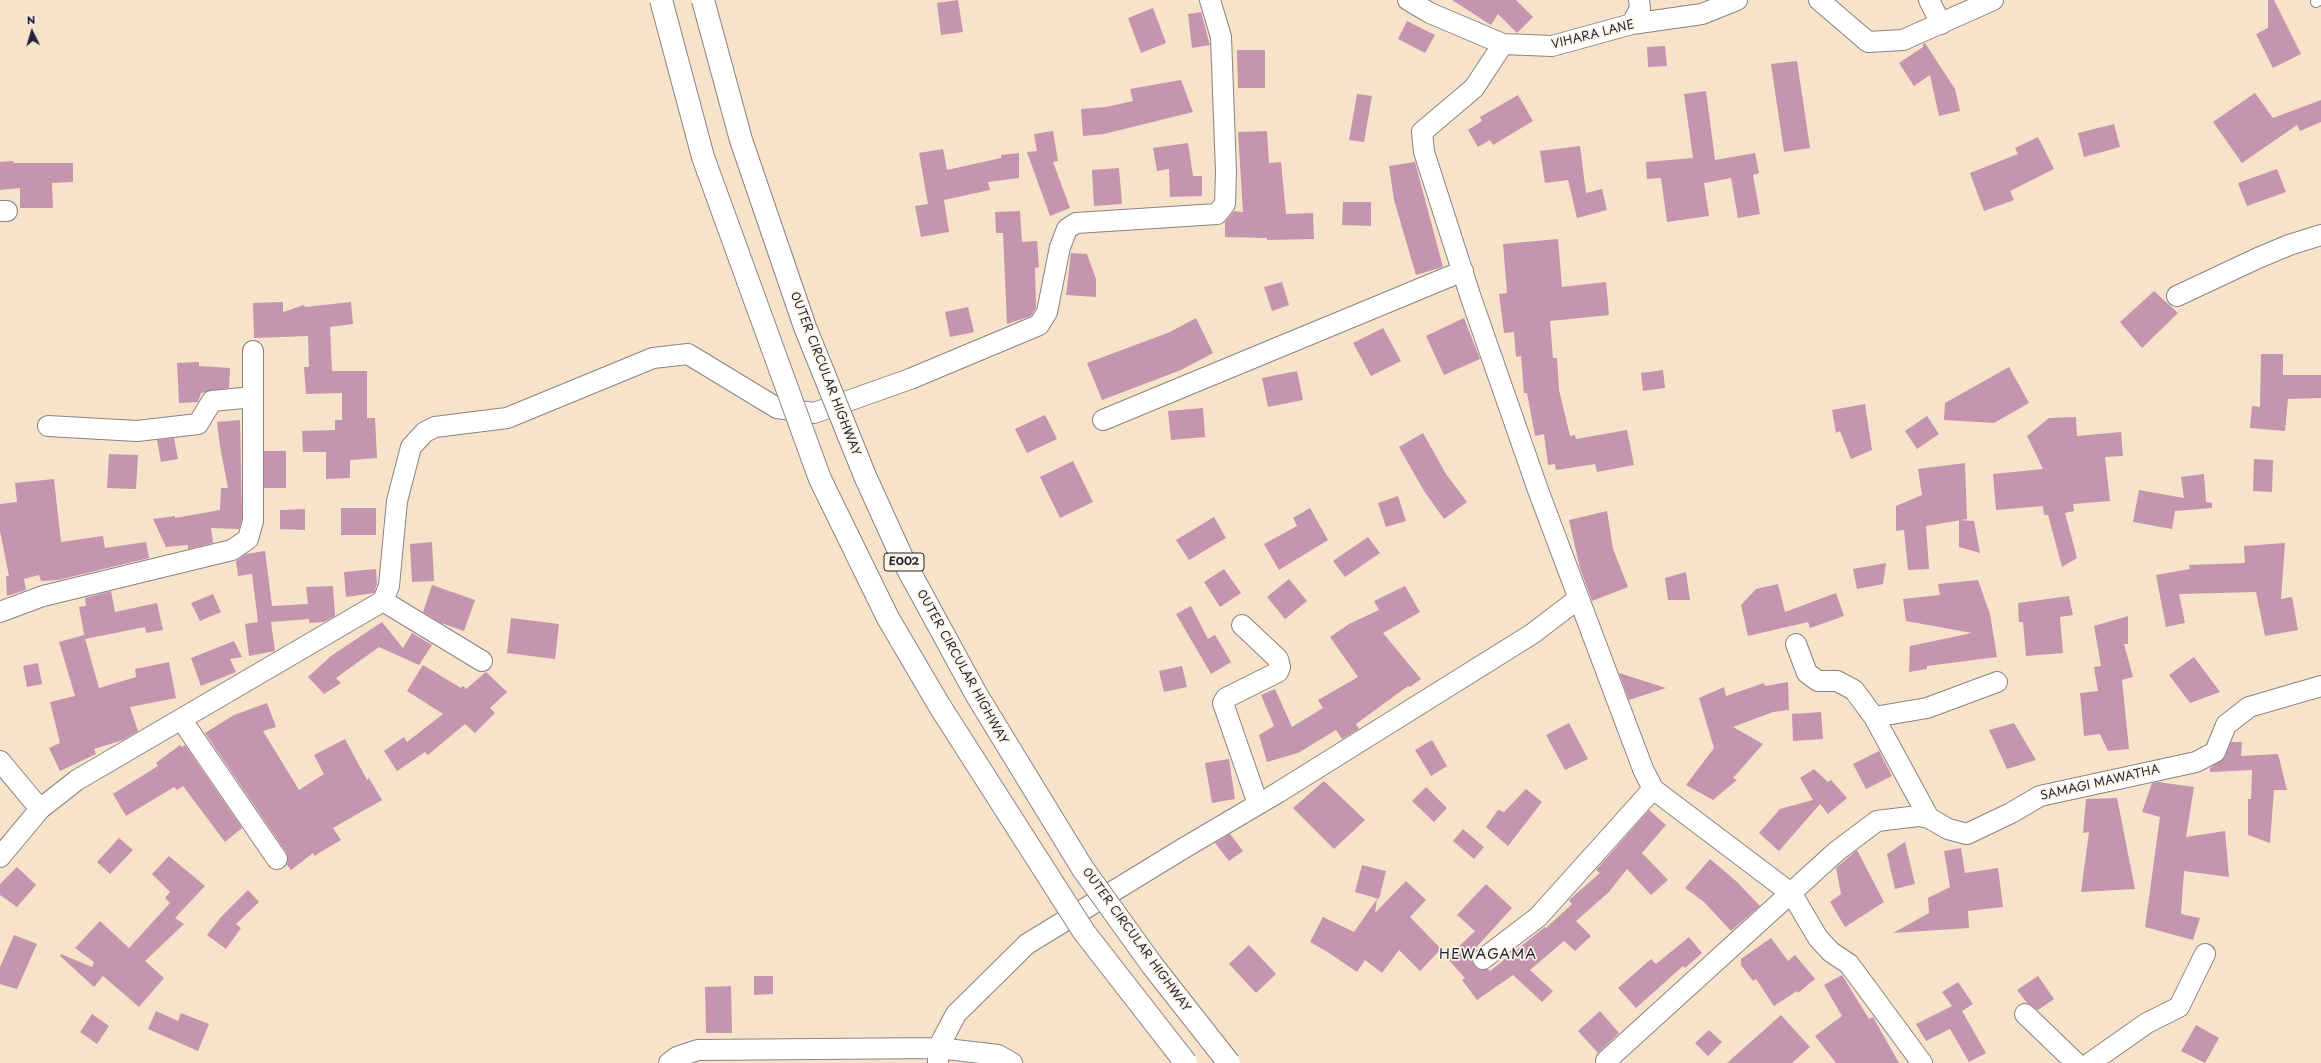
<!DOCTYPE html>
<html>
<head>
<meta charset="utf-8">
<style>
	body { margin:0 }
	#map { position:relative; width:2321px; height:1063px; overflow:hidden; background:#f7e3ca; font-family:"Playpen Sans",sans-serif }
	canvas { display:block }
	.north { position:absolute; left:12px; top:12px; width:40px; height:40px; -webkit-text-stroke:3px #fcf5e5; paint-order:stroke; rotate:355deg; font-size:11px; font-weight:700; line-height:16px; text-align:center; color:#22223b }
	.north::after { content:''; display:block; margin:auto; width:14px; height:18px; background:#22223b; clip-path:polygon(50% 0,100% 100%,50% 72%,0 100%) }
</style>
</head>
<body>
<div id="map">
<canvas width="2321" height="1063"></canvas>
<div class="north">N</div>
</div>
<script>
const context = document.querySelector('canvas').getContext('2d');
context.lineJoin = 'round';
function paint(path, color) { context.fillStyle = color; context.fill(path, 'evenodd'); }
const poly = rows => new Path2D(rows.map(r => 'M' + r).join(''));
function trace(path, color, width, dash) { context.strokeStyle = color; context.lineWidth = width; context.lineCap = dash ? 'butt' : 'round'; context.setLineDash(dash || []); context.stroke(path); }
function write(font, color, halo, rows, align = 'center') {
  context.font = font + ' "Playpen Sans",sans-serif'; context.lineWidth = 3.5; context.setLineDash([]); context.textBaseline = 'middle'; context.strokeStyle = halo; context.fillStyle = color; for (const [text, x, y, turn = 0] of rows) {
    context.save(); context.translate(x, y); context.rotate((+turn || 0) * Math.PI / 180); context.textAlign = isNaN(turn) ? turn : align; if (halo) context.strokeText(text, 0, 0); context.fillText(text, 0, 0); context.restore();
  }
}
paint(poly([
	[958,0,963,32,941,35,937,3],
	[1452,0,1516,0,1533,17,1517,33,1498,14,1491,25],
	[2268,0,2274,0,2301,54,2273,68,2256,34,2268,28],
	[1153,8,1166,43,1141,53,1128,18],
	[1201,12,1210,45,1192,48,1188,14],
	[1407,21,1435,35,1425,53,1398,39],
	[1925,43,1955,89,1960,111,1939,116,1930,75,1914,86,1899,63,1923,47,1923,44],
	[1665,46,1667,66,1648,67,1647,47],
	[1237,50,1265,50,1265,88,1238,88],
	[1797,61,1810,148,1784,152,1771,64],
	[1181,80,1193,112,1104,134,1083,136,1081,109,1106,107,1133,101,1130,89],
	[1706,91,1715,160,1755,153,1759,173,1753,175,1760,214,1738,218,1731,178,1704,183,1709,216,1667,222,1661,178,1647,179,1646,162,1693,158,1684,94],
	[2255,93,2273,118,2321,100,2321,122,2300,131,2297,125,2242,163,2213,122],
	[1357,94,1372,96,1364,142,1349,140],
	[1518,95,1533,121,1493,145,1490,140,1478,147,1468,130,1482,121,1480,117],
	[2114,124,2120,147,2084,157,2078,133],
	[1053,131,1058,161,1053,162,1070,208,1050,216,1027,152,1037,151,1034,134],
	[1267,131,1269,163,1281,162,1286,214,1313,213,1314,239,1267,240,1267,238,1225,237,1225,222,1234,211,1243,212,1238,132],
	[2038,137,2054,169,2010,191,2014,200,1984,211,1970,173,2018,154,2015,148],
	[1188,143,1193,176,1202,176,1202,196,1170,197,1169,169,1157,171,1153,148],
	[1580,146,1586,193,1602,189,1607,210,1577,218,1568,180,1545,183,1540,151],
	[943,149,947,170,1001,158,1001,155,1019,153,1019,178,988,182,990,190,944,200,949,232,921,237,915,206,928,204,919,153],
	[13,161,14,163,73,163,73,182,52,183,53,208,20,208,20,188,0,190,0,162],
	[1415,162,1443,267,1416,275,1394,200,1389,166],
	[1119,168,1122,204,1094,206,1092,170],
	[2277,169,2286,192,2247,206,2238,183],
	[1343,202,1371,202,1371,226,1342,225],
	[1020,211,1022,242,1037,241,1039,267,1035,268,1036,308,1031,316,1007,324,1003,233,996,233,995,212],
	[1558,239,1562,287,1606,282,1609,315,1550,321,1553,358,1557,358,1559,390,1570,436,1575,435,1576,439,1627,430,1634,465,1597,472,1595,464,1556,470,1555,464,1548,465,1544,434,1535,436,1527,393,1524,393,1521,356,1516,357,1514,332,1504,333,1499,294,1507,293,1503,244],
	[1071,253,1087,254,1096,279,1096,297,1066,295],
	[1282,282,1289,305,1272,311,1264,287],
	[2154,291,2178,313,2142,348,2120,322],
	[283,302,283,312,304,305,305,307,351,302,353,324,330,327,332,371,367,371,367,418,375,418,377,458,350,460,350,478,326,479,326,452,303,452,302,431,335,430,335,420,342,420,342,393,306,394,304,367,309,367,308,336,254,338,253,303],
	[968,307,974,332,950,337,945,312],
	[1196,318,1213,353,1181,370,1102,400,1087,363,1170,332],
	[1464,318,1480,359,1444,375,1426,336],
	[1383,328,1401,361,1371,376,1353,343],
	[2261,354,2283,354,2283,375,2321,375,2321,398,2288,399,2285,431,2250,428,2252,406,2260,407],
	[199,362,199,366,230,368,229,388,201,393,198,402,179,403,177,363],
	[2009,367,2029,403,1994,423,1944,420,1945,403],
	[1663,370,1665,388,1643,391,1641,373],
	[1297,371,1303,400,1268,407,1262,378],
	[1865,404,1872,450,1851,459,1840,431,1836,433,1832,410],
	[1203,408,1205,437,1171,440,1168,411],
	[1045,415,1057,439,1027,453,1015,429],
	[1927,416,1939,434,1917,449,1905,431],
	[2076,417,2077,436,2121,432,2123,456,2105,457,2110,501,2073,504,2074,511,2065,513,2077,558,2062,567,2048,515,2044,515,2043,506,1996,510,1993,474,2043,469,2027,436,2049,418],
	[240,420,242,519,239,529,211,528,213,543,188,549,188,545,166,547,153,519,175,516,175,518,220,510,221,488,228,488,220,446,217,422],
	[1423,433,1446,474,1467,502,1444,519,1424,491,1399,447],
	[174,438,178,459,161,462,157,440],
	[264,451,286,451,286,488,264,488],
	[109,454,138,455,136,489,107,488],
	[2254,459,2273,460,2272,492,2253,491],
	[1073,461,1093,502,1060,518,1040,477],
	[1965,463,1967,519,1926,526,1929,569,1908,570,1904,530,1896,531,1896,506,1922,495,1918,469],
	[2204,474,2206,502,2212,503,2212,508,2175,511,2172,529,2133,522,2139,490,2184,498,2181,477],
	[54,479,61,542,103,536,105,548,146,542,149,558,58,580,41,581,39,575,24,579,26,590,7,596,6,576,9,576,0,531,0,504,17,502,15,483],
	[1398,496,1406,521,1386,527,1378,503],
	[341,508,376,508,376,535,341,535],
	[1310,508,1328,540,1279,570,1264,544,1297,526,1293,518],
	[305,509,305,530,280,529,280,510],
	[1607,511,1613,549,1628,587,1592,601,1580,568,1569,520],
	[1214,517,1226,538,1189,560,1176,540],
	[1959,520,1974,521,1980,553,1959,547],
	[1368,537,1380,553,1345,577,1333,561],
	[432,542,434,581,412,582,410,544],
	[2285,543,2281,599,2292,597,2298,630,2265,636,2256,592,2179,594,2185,623,2166,627,2156,575,2190,569,2189,565,2245,563,2244,546],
	[265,551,272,606,308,604,306,587,333,586,335,616,324,622,309,623,309,619,271,622,275,651,249,656,245,624,258,622,252,574,238,576,236,561,246,554],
	[1886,563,1883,584,1857,589,1853,569],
	[376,569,377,584,374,593,346,597,344,572],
	[1224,569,1241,593,1220,607,1204,582],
	[1686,572,1690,600,1668,600,1665,578],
	[1289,579,1307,601,1285,619,1267,597],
	[1978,580,1990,614,1997,657,1927,666,1927,669,1909,672,1910,646,1972,633,1906,621,1903,599,1940,595,1938,584],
	[1778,584,1785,612,1836,593,1844,616,1810,628,1808,622,1748,636,1741,605,1756,589],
	[432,585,475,600,464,631,441,623,423,612],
	[1405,586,1420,612,1383,633,1421,679,1410,687,1408,686,1356,724,1359,729,1342,739,1336,730,1298,753,1267,762,1259,735,1274,726,1261,695,1275,689,1292,727,1323,708,1318,700,1358,677,1330,637,1349,624,1379,610,1374,601],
	[111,591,115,612,157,603,163,630,146,633,145,627,85,639,79,607,86,606,85,598],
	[213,594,221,612,200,621,191,603],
	[2069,596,2073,615,2060,617,2063,653,2026,656,2023,622,2019,622,2018,603],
	[1191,606,1208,639,1215,635,1231,662,1211,674,1176,614],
	[2128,616,2128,644,2124,644,2133,677,2122,680,2129,749,2108,751,2100,734,2084,736,2080,693,2098,691,2094,667,2101,666,2094,626],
	[511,618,559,624,555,659,507,653],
	[382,622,403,648,412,633,432,645,419,665,379,647,336,678,341,683,324,694,308,677,331,656],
	[84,635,99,688,136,677,135,669,169,662,176,698,130,707,138,731,123,740,94,749,96,754,60,771,49,748,60,743,50,702,75,696,59,642],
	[234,641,242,657,230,659,236,672,201,686,191,658],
	[2194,657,2220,692,2190,703,2169,675],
	[38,663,42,684,27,687,23,666],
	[423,665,461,688,463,686,466,689,486,672,507,692,490,708,495,713,475,733,465,724,428,755,425,752,397,771,384,751,404,737,407,742,443,714,407,691],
	[1182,666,1187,687,1164,692,1159,671],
	[1619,673,1666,688,1629,700],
	[1788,682,1789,710,1773,712,1733,727,1763,744,1733,778,1737,780,1713,800,1686,785,1714,748,1699,698,1724,687,1726,696,1764,683,1765,686],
	[267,703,276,727,263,731,299,790,324,774,314,755,345,739,367,780,369,778,382,800,333,828,341,840,314,856,313,853,291,870,287,865,288,858,286,852,205,733,234,715],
	[1821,712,1823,739,1793,741,1792,714],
	[1569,723,1588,759,1565,770,1546,735],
	[2014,723,2036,760,2007,769,1989,730],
	[1432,740,1447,766,1431,776,1415,750],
	[2231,742,2242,742,2241,756,2278,754,2287,790,2274,790,2270,843,2248,835,2248,799,2251,799,2252,770,2210,772,2210,768,2225,757],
	[180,745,182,747,185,745,242,828,225,842,183,786,177,790,174,787,126,816,113,794,158,766,156,763],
	[1879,751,1892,776,1866,789,1853,764],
	[1229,759,1235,799,1212,803,1205,763],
	[1814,769,1828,782,1831,780,1847,798,1828,814,1820,804,1779,851,1759,833,1780,809,1813,800,1800,778],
	[1324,781,1365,820,1334,849,1293,808],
	[2158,782,2194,787,2186,837,2225,831,2229,877,2184,871,2181,914,2200,918,2193,940,2145,927,2160,817,2142,812,2152,783],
	[1426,787,1447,808,1434,822,1412,801],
	[1526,789,1542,802,1508,846,1486,827,1498,810,1504,812],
	[2117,798,2135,889,2081,892,2089,832,2083,833,2086,799],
	[1649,810,1666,825,1642,853,1668,880,1651,895,1627,869,1609,892,1576,921,1591,936,1575,951,1564,941,1530,970,1553,991,1542,1002,1513,975,1477,1000,1462,980,1465,978,1447,958,1475,931,1457,915,1486,884,1512,908,1472,952,1472,961,1474,966,1479,970,1488,969,1490,971,1545,927,1546,928,1572,904,1569,900,1600,873,1596,870],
	[1463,829,1484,847,1474,859,1453,841],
	[1230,834,1243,851,1229,861,1215,843],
	[119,838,133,850,110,874,97,862],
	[1905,842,1915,884,1895,889,1887,854],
	[1961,848,1965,873,1998,868,2003,907,1968,911,1969,928,1893,933,1929,913,1928,898,1950,887,1944,851],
	[1857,850,1884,902,1845,927,1830,902,1841,894,1836,868],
	[169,856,205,886,175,918,184,924,145,961,164,978,139,1007,103,976,94,987,60,956,61,954,92,967,94,962,75,948,100,921,129,948,170,903,165,898,170,892,152,874],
	[1710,859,1736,881,1760,906,1731,931,1704,902,1685,888],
	[1362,865,1386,871,1379,899,1355,892],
	[17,867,36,885,17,907,0,895,0,884],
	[1406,881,1426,900,1410,917,1441,949,1420,971,1399,950,1382,973,1365,960,1357,972,1326,951,1310,942,1323,917,1354,932,1377,899,1375,913],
	[248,890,259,902,236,924,241,928,226,949,207,935,221,917],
	[14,935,37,944,17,989,0,984,0,967],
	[1689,937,1702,953,1685,968,1683,966,1636,1008,1618,988,1651,959,1656,964],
	[1771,938,1788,961,1795,955,1815,979,1798,993,1797,991,1774,1006,1756,979,1753,981,1741,965,1741,959],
	[1249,945,1276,974,1256,993,1229,964],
	[1842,975,1869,1019,1873,1017,1899,1063,1836,1063,1815,1036,1842,1016,1824,985],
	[754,976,773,976,773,994,754,995],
	[2038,976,2054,999,2038,1010,2027,1003,2017,990],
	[1958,982,1973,1004,1962,1011,1986,1053,1969,1062,1950,1029,1926,1041,1916,1024,1952,1006,1942,992],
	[731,986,732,1033,706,1033,705,987],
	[156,1011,178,1021,181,1013,209,1024,198,1051,148,1029],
	[1600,1011,1619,1033,1598,1053,1578,1031],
	[92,1014,109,1026,97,1044,80,1032],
	[1781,1015,1810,1047,1792,1063,1727,1063],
	[2196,1025,2219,1038,2205,1063,2181,1051],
	[1709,1030,1722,1042,1708,1056,1695,1043]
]), '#c594ae');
const lane = poly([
	[2316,2,2320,0]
]);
const street = poly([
	[1408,0,1430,13,1503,44,1552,46,1632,24,1702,14,1737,0],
	[1819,0,1868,42,1903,40,1993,0],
	[1929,0,1941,24],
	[1632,24,1640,8,1639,0],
	[1503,44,1474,88,1422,132,1424,152,1471,298,1538,490,1643,769,1653,789,1792,894,1818,938,1831,952,1849,964,1922,1063],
	[0,211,7,211],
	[2177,296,2258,258,2289,245,2321,235],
	[1103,420,1463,271],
	[48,426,137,431,198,424,212,401,253,397],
	[383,601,482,661],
	[0,612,43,596,232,550,248,539,253,521,253,351],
	[1242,625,1278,659,1280,667,1278,672,1226,698,1223,703,1258,804],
	[1796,644,1807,673,1818,681,1837,681,1854,690,1874,717,1929,818],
	[1874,717,1927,708,1997,682],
	[181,719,277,859],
	[0,761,40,809,0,857],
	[40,809,77,780,383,601,389,586,397,501,411,447,425,432,435,427,507,418,653,358,688,354,777,408,814,413,910,379,1039,325,1047,312,1060,247,1067,229,1076,223,1217,214,1225,204,1226,172,1221,37,1210,0],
	[1483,959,1538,917,1653,789],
	[2025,1014,2076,1063],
	[1606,1061,1837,851,1877,821,1918,816,1929,818,1948,829,1967,834,2011,813,2040,796,2196,762,2215,752,2226,725,2249,707,2321,686],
	[669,1063,677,1057,698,1050,938,1048,998,1055,1012,1063],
	[938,1063,938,1048,956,1014,1027,944,1184,848,1279,792,1532,634,1578,599],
	[2090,1063,2147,1023,2179,1007,2205,954]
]);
trace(lane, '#8c8282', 12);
trace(street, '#8c8282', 22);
trace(lane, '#fff', 10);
trace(street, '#fff', 20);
const highwayBridge = poly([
	[661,0,703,157,820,479,888,618,939,705,1084,932,1186,1063],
	[703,0,741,140,805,327,865,476,904,562,976,694,1083,869,1152,965,1229,1063]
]);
trace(highwayBridge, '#8c8282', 24, []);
trace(highwayBridge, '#fff', 22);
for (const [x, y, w] of [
	[904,562,40]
]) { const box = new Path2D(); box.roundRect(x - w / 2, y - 9, w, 18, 3); context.fillStyle = '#fcf5e5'; context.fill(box); trace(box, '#22223b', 1); }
write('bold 11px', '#22223b', null, [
	["E002",904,562]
]);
write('12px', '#22223b', '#fcf5e5', [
	["VIHARA LANE",1593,35,-14],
	["OUTER CIRCULAR HIGHWAY",825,374,69],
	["OUTER CIRCULAR HIGHWAY",962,667,61],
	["SAMAGI MAWATHA",2100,783,-13],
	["OUTER CIRCULAR HIGHWAY",1136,940,54]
]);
context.letterSpacing = '1px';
write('14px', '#22223b', '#fcf5e5', [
	["HEWAGAMA",1488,955]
]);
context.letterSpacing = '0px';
</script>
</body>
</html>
